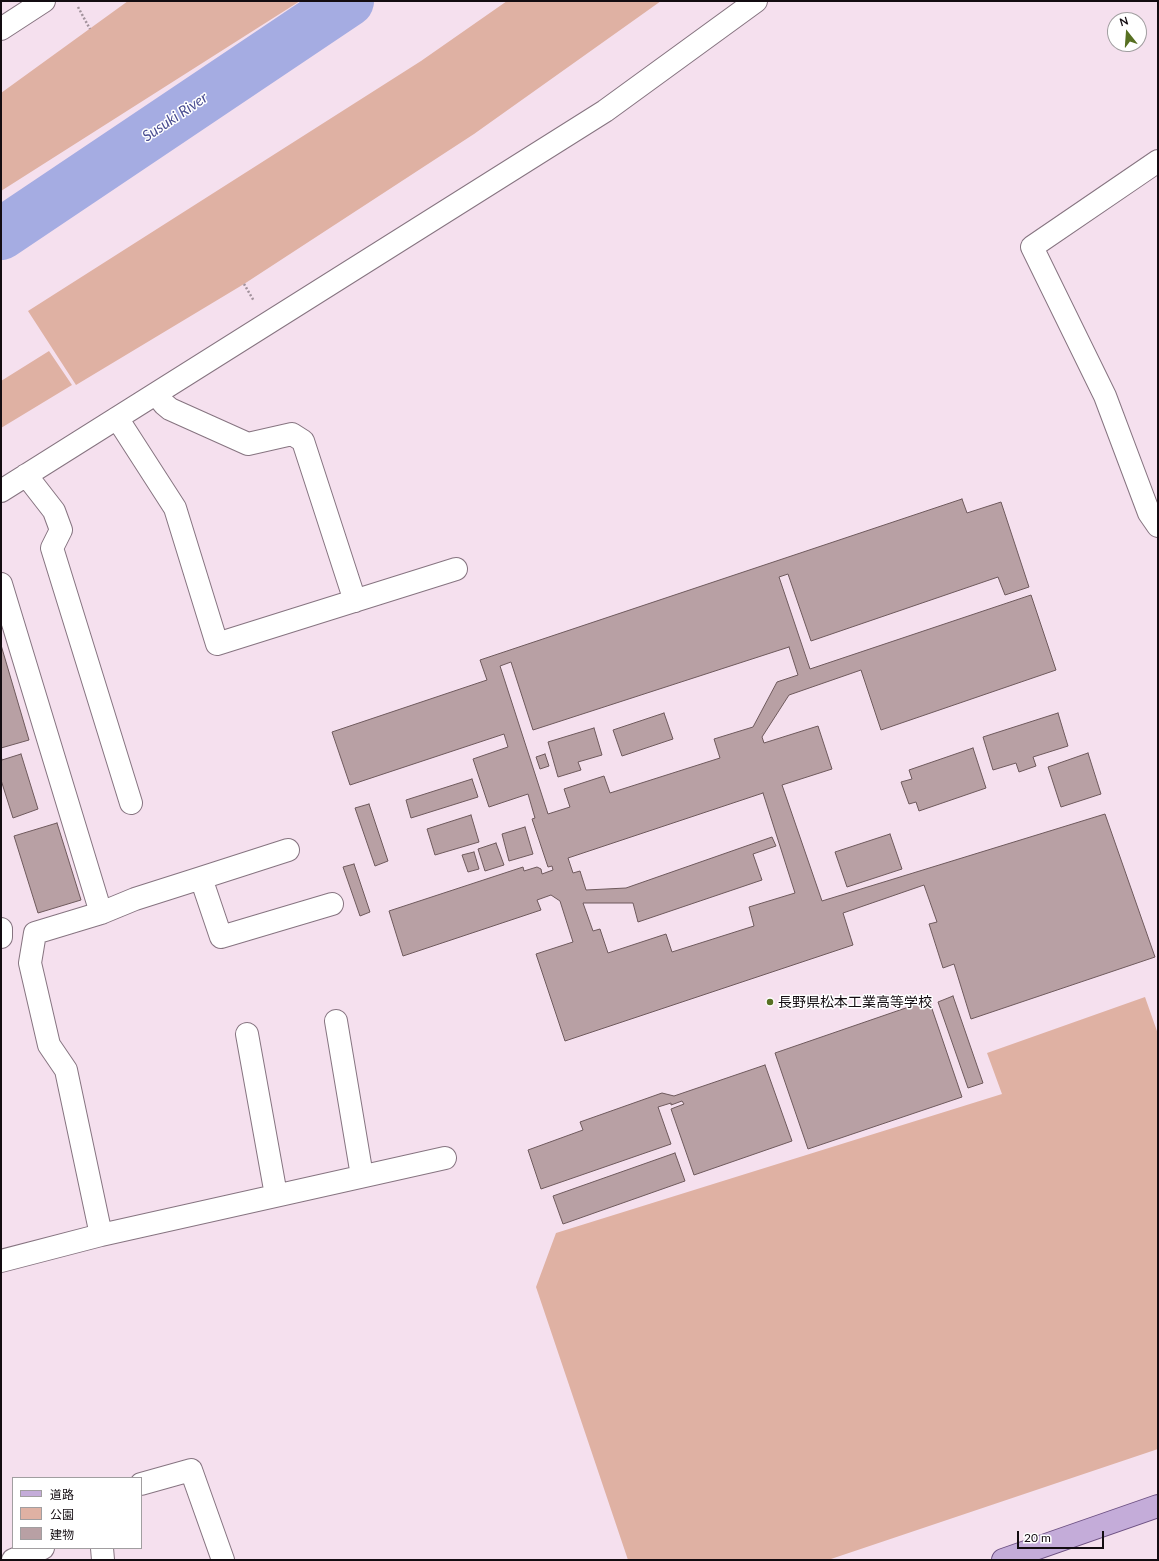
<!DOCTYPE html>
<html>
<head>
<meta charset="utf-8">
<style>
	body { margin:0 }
	#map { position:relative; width:1159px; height:1561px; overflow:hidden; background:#f5e0ee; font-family:Lato,"Noto Sans JP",sans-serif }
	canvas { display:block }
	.frame { position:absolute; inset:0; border:2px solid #130c11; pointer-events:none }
	.legend { position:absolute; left:12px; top:1477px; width:130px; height:72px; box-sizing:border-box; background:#fff; border:1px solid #a19ea0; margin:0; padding:5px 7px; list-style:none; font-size:12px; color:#130c11 }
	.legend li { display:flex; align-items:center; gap:8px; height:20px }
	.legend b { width:20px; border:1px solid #a19ea0 }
	.north { position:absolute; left:1107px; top:12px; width:40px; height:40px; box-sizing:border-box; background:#fff; border:1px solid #a19ea0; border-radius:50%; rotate:343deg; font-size:11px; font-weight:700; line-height:16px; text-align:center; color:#130c11 }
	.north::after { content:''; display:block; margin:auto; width:14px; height:18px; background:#577022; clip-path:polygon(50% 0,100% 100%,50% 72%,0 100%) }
	.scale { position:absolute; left:1017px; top:1531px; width:87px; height:18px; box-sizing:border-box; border:2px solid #130c11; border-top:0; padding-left:5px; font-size:12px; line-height:14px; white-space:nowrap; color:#130c11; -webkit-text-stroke:3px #fff; paint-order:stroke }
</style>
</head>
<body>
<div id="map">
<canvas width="1159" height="1561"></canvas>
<div class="frame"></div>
<ul class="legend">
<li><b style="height:5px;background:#c4acd9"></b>道路</li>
<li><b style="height:11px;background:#dfb1a3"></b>公園</li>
<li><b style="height:11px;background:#b8a0a4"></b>建物</li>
</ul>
<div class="north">N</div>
<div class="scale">20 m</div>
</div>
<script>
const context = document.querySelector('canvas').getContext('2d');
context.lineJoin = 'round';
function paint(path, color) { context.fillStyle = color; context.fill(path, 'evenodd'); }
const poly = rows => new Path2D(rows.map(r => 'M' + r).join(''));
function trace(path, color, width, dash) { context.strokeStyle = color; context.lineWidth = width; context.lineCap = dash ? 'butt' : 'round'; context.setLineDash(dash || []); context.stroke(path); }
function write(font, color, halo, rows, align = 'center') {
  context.font = font + ' Lato,"Noto Sans JP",sans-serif'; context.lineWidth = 3; context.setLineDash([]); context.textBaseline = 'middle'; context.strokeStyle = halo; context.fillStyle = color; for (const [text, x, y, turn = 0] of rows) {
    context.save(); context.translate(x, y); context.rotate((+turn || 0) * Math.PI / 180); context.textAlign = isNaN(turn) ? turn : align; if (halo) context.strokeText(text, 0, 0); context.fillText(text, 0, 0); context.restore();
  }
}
paint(poly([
	[128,1,300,1,1,191,1,93],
	[507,1,661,1,474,134,244,284,76,385,28,311,421,61],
	[49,351,72,385,1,428,1,381],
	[1145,997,1158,1034,1158,1449,828,1560,628,1560,536,1287,556,1233,1002,1094,987,1053]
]), '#dfb1a3');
trace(poly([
	[1,234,348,1]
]), '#a5ace2', 52);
const building = poly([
	[962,499,967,513,1001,502,1029,587,1005,595,998,577,811,641,788,574,779,577,810,669,1031,595,1056,670,881,730,861,670,789,695,762,737,764,743,818,726,832,769,782,785,822,901,1105,814,1155,957,971,1019,954,964,943,968,929,924,937,922,924,885,843,913,853,945,565,1041,536,954,573,942,560,901,551,895,537,900,541,910,403,956,389,911,523,867,524,871,537,867,541,869,542,874,553,870,552,866,548,867,532,819,535,818,528,794,489,807,473,759,508,747,504,734,350,785,332,732,487,680,480,660,962,499],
	[789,647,798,675,777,682,753,727,714,739,720,758,610,793,604,776,564,789,570,807,548,814,500,666,511,662,533,730,789,647],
	[763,793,795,893,749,907,754,926,672,952,666,934,608,953,600,929,593,931,583,903,633,903,638,922,762,880,753,854,776,846,772,837,626,888,586,890,580,871,573,873,568,858,763,793],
	[1,645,29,740,1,748,1,645],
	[664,713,673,739,622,756,613,730,664,713],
	[1058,713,1068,746,1033,757,1036,766,1019,772,1016,763,993,770,983,737,1058,713],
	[594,728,602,755,578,762,581,770,558,777,548,742,594,728],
	[973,748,986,788,919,811,916,802,909,804,901,782,912,779,909,770,973,748],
	[1088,753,1101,794,1061,807,1048,767,1088,753],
	[21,754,38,809,13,818,1,780,1,756,2,760,21,754],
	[545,754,549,766,540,769,536,757,545,754],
	[472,779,478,797,411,818,406,800,472,779],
	[369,804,388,861,375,866,355,808,369,804],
	[471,815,479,842,435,855,427,829,471,815],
	[57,823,81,900,38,913,14,836,57,823],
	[525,827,533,854,509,861,502,834,525,827],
	[890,834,902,869,847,887,835,852,890,834],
	[496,843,504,865,485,871,478,849,496,843],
	[474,852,479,869,468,872,462,855,474,852],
	[354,864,370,912,360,916,343,867,354,864],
	[953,996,983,1083,968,1088,938,1002,953,996],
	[929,1000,962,1097,808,1149,775,1053,929,1000],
	[765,1065,792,1141,694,1175,671,1109,684,1104,682,1101,671,1105,671,1103,658,1107,671,1144,541,1189,528,1150,583,1130,580,1122,662,1093,674,1096,765,1065],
	[675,1153,685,1181,563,1224,553,1196,675,1153]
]);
paint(building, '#b8a0a4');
trace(building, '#6e595c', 1);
const minor = poly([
	[1,29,44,1],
	[1158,161,1032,247,1105,396,1149,513,1158,526],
	[156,394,164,404,170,409,248,444,292,434,303,441,355,601],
	[117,418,175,508,217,644,456,569],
	[26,475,54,511,61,530,52,548,131,803],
	[1,491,605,111,756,1],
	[1,584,101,913],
	[288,850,201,878,221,937,332,904],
	[1,929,1,937],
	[336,1021,362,1176],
	[247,1034,276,1195],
	[101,1235,66,1070,49,1045,30,963,35,933,101,913,135,899,201,878],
	[1,1261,101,1235,445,1158],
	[141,1484,191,1470,223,1560],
	[102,1548,103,1560],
	[13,1560,43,1548]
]);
const major = poly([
	[1003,1560,1158,1506]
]);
trace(minor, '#867480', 24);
trace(major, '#6c5082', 24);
trace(poly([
	[78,7,90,29],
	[244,284,254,301]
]), '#a2929c', 2.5, [2, 2]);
trace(minor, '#fff', 22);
trace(major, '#c4acd9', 22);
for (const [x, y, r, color] of [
	[770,1002,4,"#577022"]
]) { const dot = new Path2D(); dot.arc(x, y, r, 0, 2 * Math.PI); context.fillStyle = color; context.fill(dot); trace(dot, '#fff', 1.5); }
write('14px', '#130c11', '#fff', [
	["長野県松本工業高等学校",778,1002]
], 'left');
write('italic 15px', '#4a4e91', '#fff', [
	["Susuki River",175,117,-34]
]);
</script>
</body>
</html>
